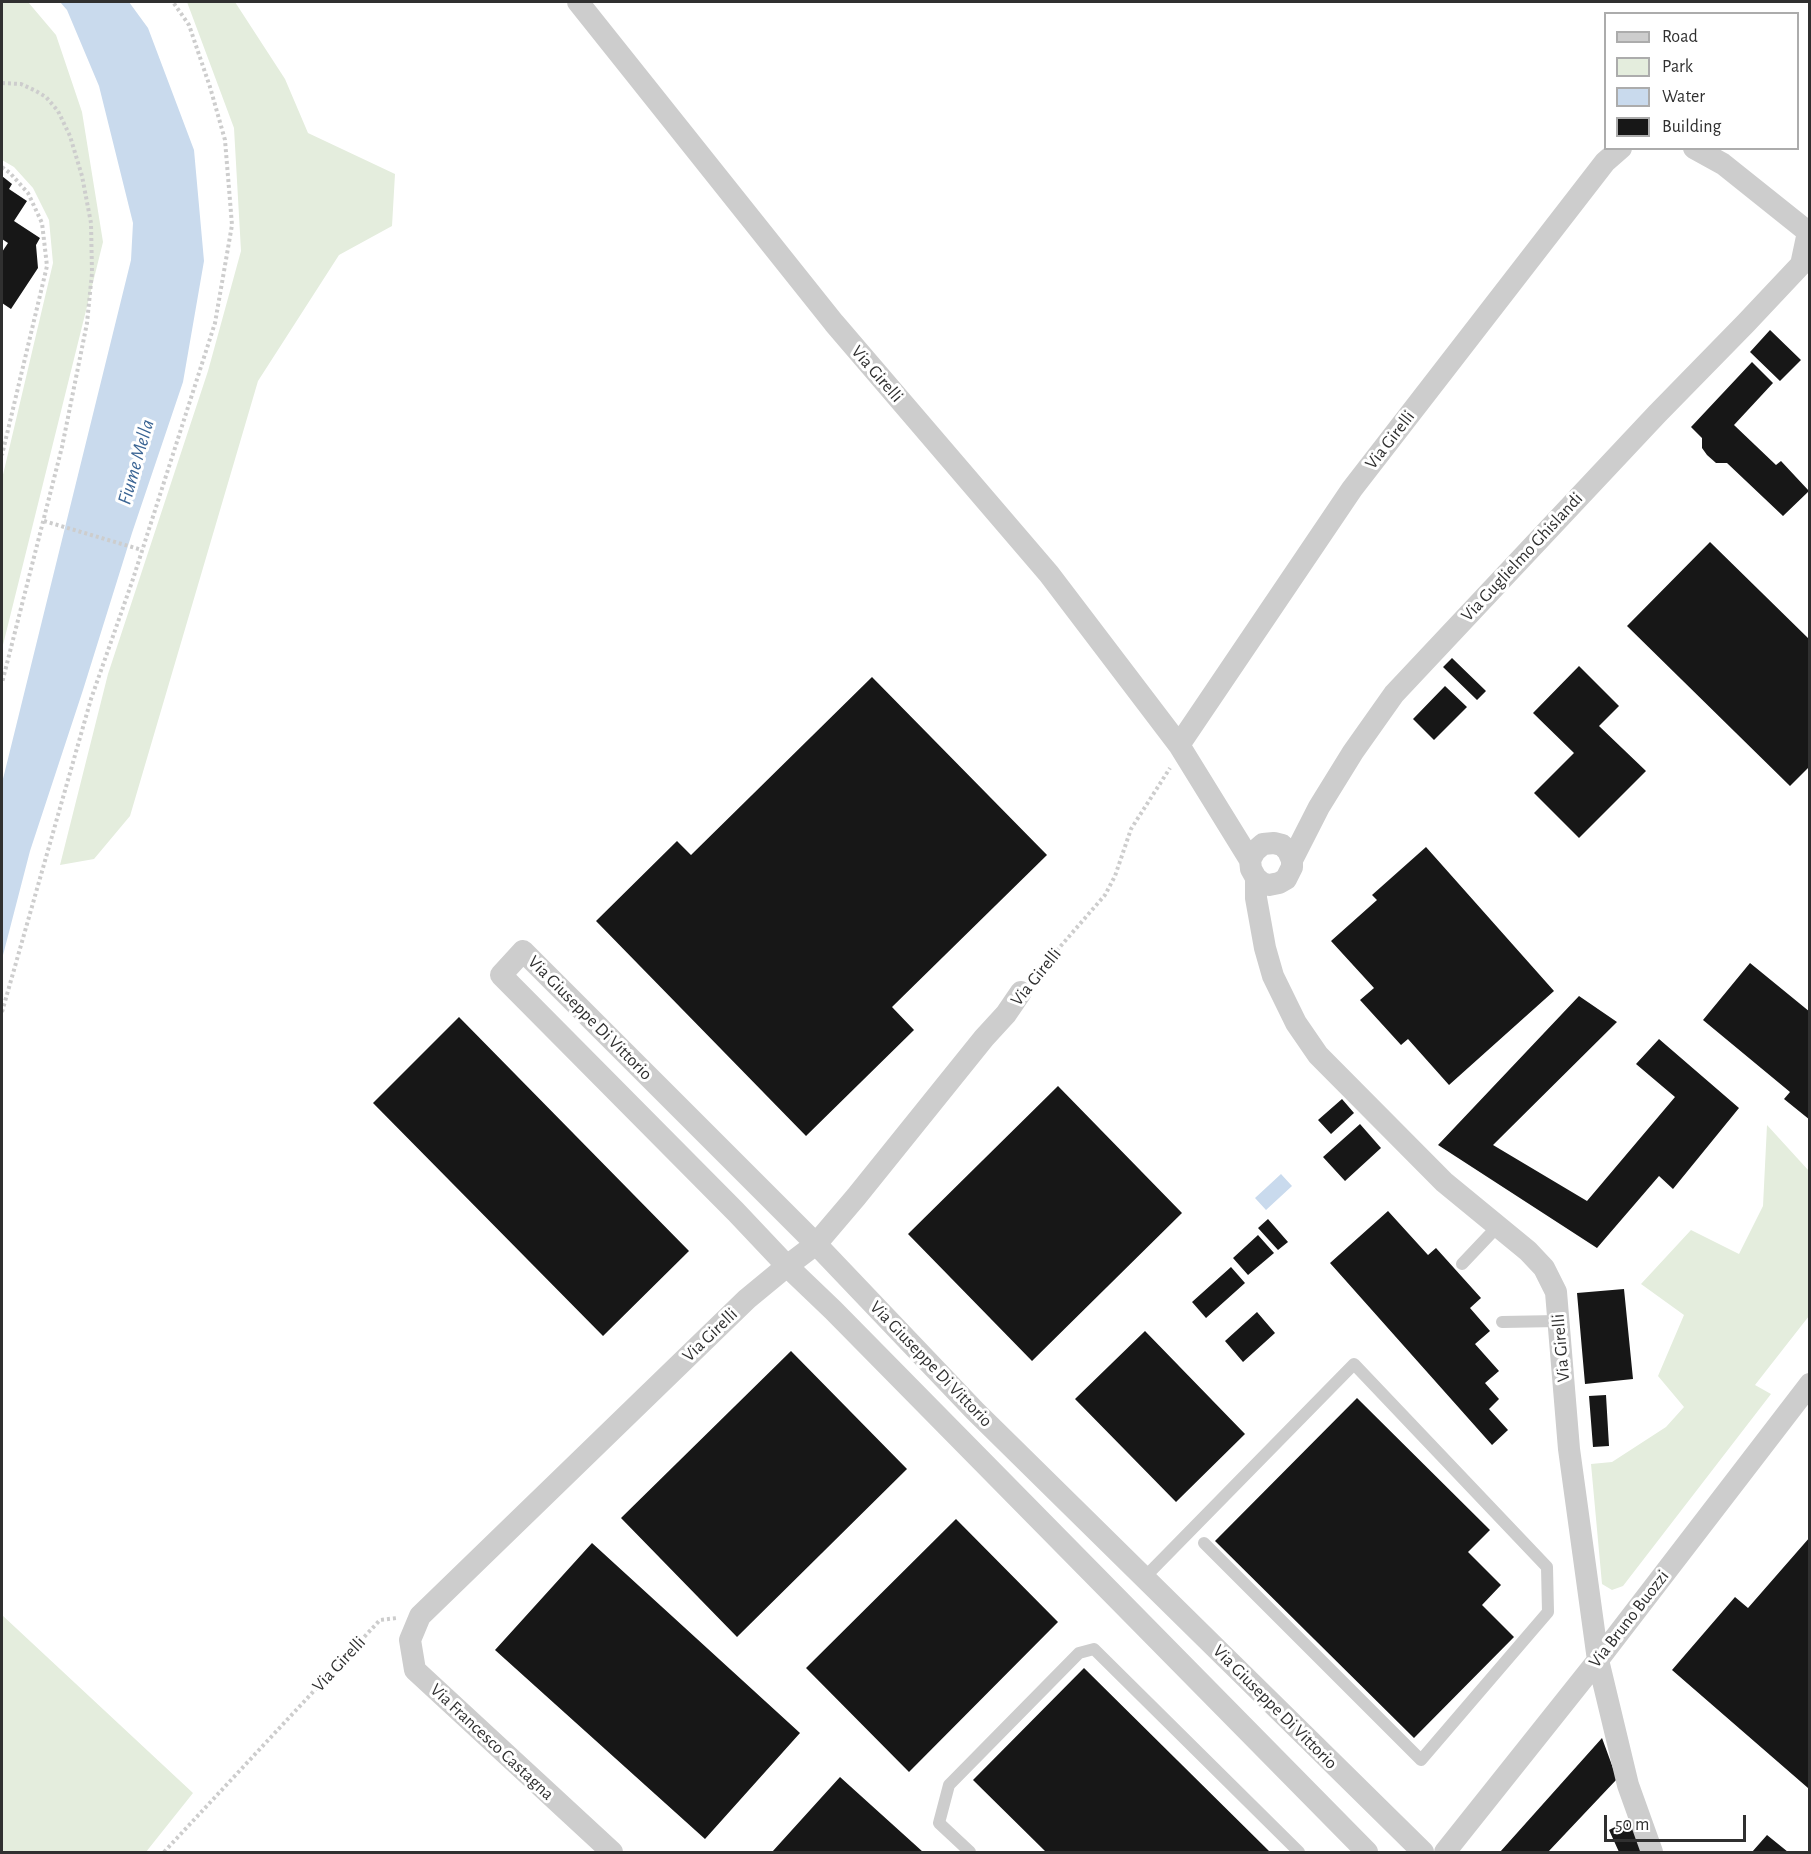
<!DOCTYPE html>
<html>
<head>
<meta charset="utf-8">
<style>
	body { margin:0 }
	#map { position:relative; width:1811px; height:1854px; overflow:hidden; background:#fff; font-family:"Alegreya Sans",sans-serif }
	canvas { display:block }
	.frame { position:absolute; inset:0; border:3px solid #303030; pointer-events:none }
	.legend { position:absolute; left:1604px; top:12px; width:195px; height:138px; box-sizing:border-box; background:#fff; border:2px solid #acacac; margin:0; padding:8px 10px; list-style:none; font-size:18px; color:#303030 }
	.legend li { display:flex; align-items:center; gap:12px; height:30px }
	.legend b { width:30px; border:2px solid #acacac }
	.scale { position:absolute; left:1604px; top:1815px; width:142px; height:27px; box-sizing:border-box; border:3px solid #303030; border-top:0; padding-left:8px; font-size:18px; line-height:21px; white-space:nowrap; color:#303030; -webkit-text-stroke:4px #fff; paint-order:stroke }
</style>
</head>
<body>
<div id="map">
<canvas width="1811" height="1854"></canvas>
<div class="frame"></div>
<ul class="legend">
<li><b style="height:8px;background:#cdcdcd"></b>Road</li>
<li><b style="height:16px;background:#e4eddd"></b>Park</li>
<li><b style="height:16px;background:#c9daed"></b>Water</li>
<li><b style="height:16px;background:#171717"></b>Building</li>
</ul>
<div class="scale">50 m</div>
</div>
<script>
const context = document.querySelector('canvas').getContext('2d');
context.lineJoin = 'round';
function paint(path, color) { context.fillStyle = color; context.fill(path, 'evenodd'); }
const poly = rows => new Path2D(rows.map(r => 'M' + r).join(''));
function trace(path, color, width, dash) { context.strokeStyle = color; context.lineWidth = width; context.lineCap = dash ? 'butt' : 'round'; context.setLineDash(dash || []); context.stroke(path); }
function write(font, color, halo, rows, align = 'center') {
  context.font = font + ' "Alegreya Sans",sans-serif'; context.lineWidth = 6; context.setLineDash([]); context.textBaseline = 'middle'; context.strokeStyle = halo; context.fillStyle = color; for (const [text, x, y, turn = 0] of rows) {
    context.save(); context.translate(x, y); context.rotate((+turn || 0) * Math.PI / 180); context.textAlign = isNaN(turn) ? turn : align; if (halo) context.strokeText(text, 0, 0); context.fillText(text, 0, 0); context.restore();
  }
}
paint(poly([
	[2,2,28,2,56,35,82,112,103,242,2,649,2,479,53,263,49,220,33,188,14,167,2,160],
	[187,2,235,2,285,79,308,133,395,174,392,226,339,255,258,381,130,816,94,859,60,865,108,674,208,371,241,251,234,128],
	[1767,1125,1809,1171,1809,1316,1755,1385,1771,1394,1623,1586,1612,1590,1602,1584,1591,1464,1612,1462,1666,1427,1684,1407,1658,1376,1684,1315,1641,1284,1691,1230,1739,1254,1763,1206],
	[2,1615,193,1793,146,1852,2,1852]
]), '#e4eddd');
paint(poly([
	[60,2,129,2,148,28,194,150,204,261,183,382,132,533,83,690,30,851,2,959,2,783,131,260,133,223,99,86,67,10],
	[1281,1174,1292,1186,1266,1210,1255,1198]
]), '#c9daed');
paint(poly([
	[2,176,12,184,9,189,27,201,14,221,40,238,36,245,38,268,11,309,2,303,2,252,8,243,2,239,3,237,2,236],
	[1770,330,1801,360,1780,381,1750,352],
	[1752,362,1773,383,1734,425,1776,465,1781,461,1809,491,1783,516,1727,463,1716,463,1707,455,1702,448,1702,438,1691,427],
	[1710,542,1810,640,1810,766,1790,786,1627,626],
	[1452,658,1486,691,1477,700,1443,667],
	[1579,666,1619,706,1599,726,1646,771,1579,838,1534,793,1574,753,1533,713],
	[872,677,1047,855,892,1007,914,1030,806,1136,596,921,677,841,691,855],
	[1445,686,1467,707,1434,740,1413,719],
	[1426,847,1554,991,1449,1085,1408,1039,1401,1045,1360,1000,1374,988,1331,941,1377,900,1372,895],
	[1750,963,1810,1012,1810,1120,1784,1099,1790,1092,1703,1020],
	[1579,996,1617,1022,1493,1145,1587,1201,1675,1097,1636,1064,1659,1039,1739,1108,1673,1189,1659,1176,1597,1248,1438,1145],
	[459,1017,689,1251,603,1336,373,1103],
	[1058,1086,1182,1213,1032,1361,908,1234],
	[1342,1099,1354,1113,1331,1134,1318,1120],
	[1360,1124,1381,1148,1345,1181,1323,1157],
	[1388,1211,1428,1255,1436,1248,1481,1298,1470,1308,1490,1331,1475,1344,1499,1371,1485,1383,1499,1399,1489,1409,1508,1430,1492,1445,1330,1263],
	[1268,1219,1288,1242,1278,1250,1258,1228],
	[1258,1235,1274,1253,1248,1275,1233,1258],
	[1231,1267,1245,1283,1206,1318,1192,1302],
	[1624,1289,1633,1379,1585,1384,1577,1293],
	[1257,1312,1275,1333,1243,1362,1225,1341],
	[1145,1331,1245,1434,1176,1502,1075,1399],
	[791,1351,907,1469,737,1637,621,1518],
	[1606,1395,1609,1446,1593,1447,1589,1396],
	[1357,1398,1490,1530,1468,1552,1501,1585,1482,1605,1514,1637,1414,1738,1215,1541],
	[956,1519,1058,1622,909,1772,806,1668],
	[1810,1537,1810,1786,1808,1788,1672,1670,1735,1597,1748,1608],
	[592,1543,800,1733,705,1839,495,1650],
	[1084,1668,1270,1852,1046,1852,973,1780],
	[1602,1738,1617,1779,1548,1852,1500,1852],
	[840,1777,923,1852,772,1852],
	[1631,1819,1645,1852,1619,1852,1609,1830],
	[1767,1835,1788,1852,1752,1852]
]), '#171717');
trace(poly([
	[2,83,21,84,34,90,46,97,58,111,70,136,82,176,91,223,92,273,87,323,62,447,2,683],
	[2,167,10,173,28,193,42,223,47,266,2,455],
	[44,521,142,550],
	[1033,978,1105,895,1115,876,1131,829,1170,768],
	[2,1012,91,699,133,579,215,323,232,225,225,140,210,87,189,25,173,2],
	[164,1852,380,1620,397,1618]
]), '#cdcdcd', 4, [3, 3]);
trace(poly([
	[1462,1264,1498,1226],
	[1502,1322,1558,1321],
	[1144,1578,1354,1364,1547,1567,1548,1612,1421,1760,1204,1543],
	[970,1852,939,1823,949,1785,1079,1653,1094,1649,1299,1852]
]), '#cdcdcd', 12);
trace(poly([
	[578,2,834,323,1049,574,1179,745,1250,860],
	[1694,148,1723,164,1808,232,1801,265],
	[1179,745,1352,489,1605,162,1621,148],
	[1292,860,1319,807,1353,752,1394,694,1657,414,1746,323,1810,255],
	[1256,878,1262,883,1269,885,1279,883,1286,879,1292,867,1292,860,1288,851,1282,845,1274,843,1263,844,1255,851,1250,860,1251,869,1256,878,1256,898,1265,948,1273,976,1296,1023,1318,1055,1444,1182,1528,1251,1544,1268,1556,1292,1569,1449,1598,1660,1628,1785,1652,1852],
	[612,1852,415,1670,410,1640,420,1616,747,1299,787,1266,816,1244,856,1197,984,1038,1006,1014,1021,992],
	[1367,1852,833,1310,787,1266,736,1212,501,975,523,951,816,1244,975,1411,1423,1852],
	[1445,1852,1598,1660,1810,1384]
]), '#cdcdcd', 22);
write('18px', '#303030', '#fff', [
	["Via Girelli",877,374,49],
	["Via Girelli",1390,440,-52],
	["Via Guglielmo Ghislandi",1522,557,-47],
	["Via Girelli",1036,977,-51],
	["Via Giuseppe Di Vittorio",590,1018,45],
	["Via Girelli",710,1335,-44],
	["Via Girelli",1561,1348,-95],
	["Via Giuseppe Di Vittorio",931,1364,46],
	["Via Bruno Buozzi",1629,1619,-52],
	["Via Girelli",339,1664,-47],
	["Via Giuseppe Di Vittorio",1275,1707,45],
	["Via Francesco Castagna",492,1742,43]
]);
write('italic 20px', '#3b6594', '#fff', [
	["Fiume Mella",136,462,-74]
]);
</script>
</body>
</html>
